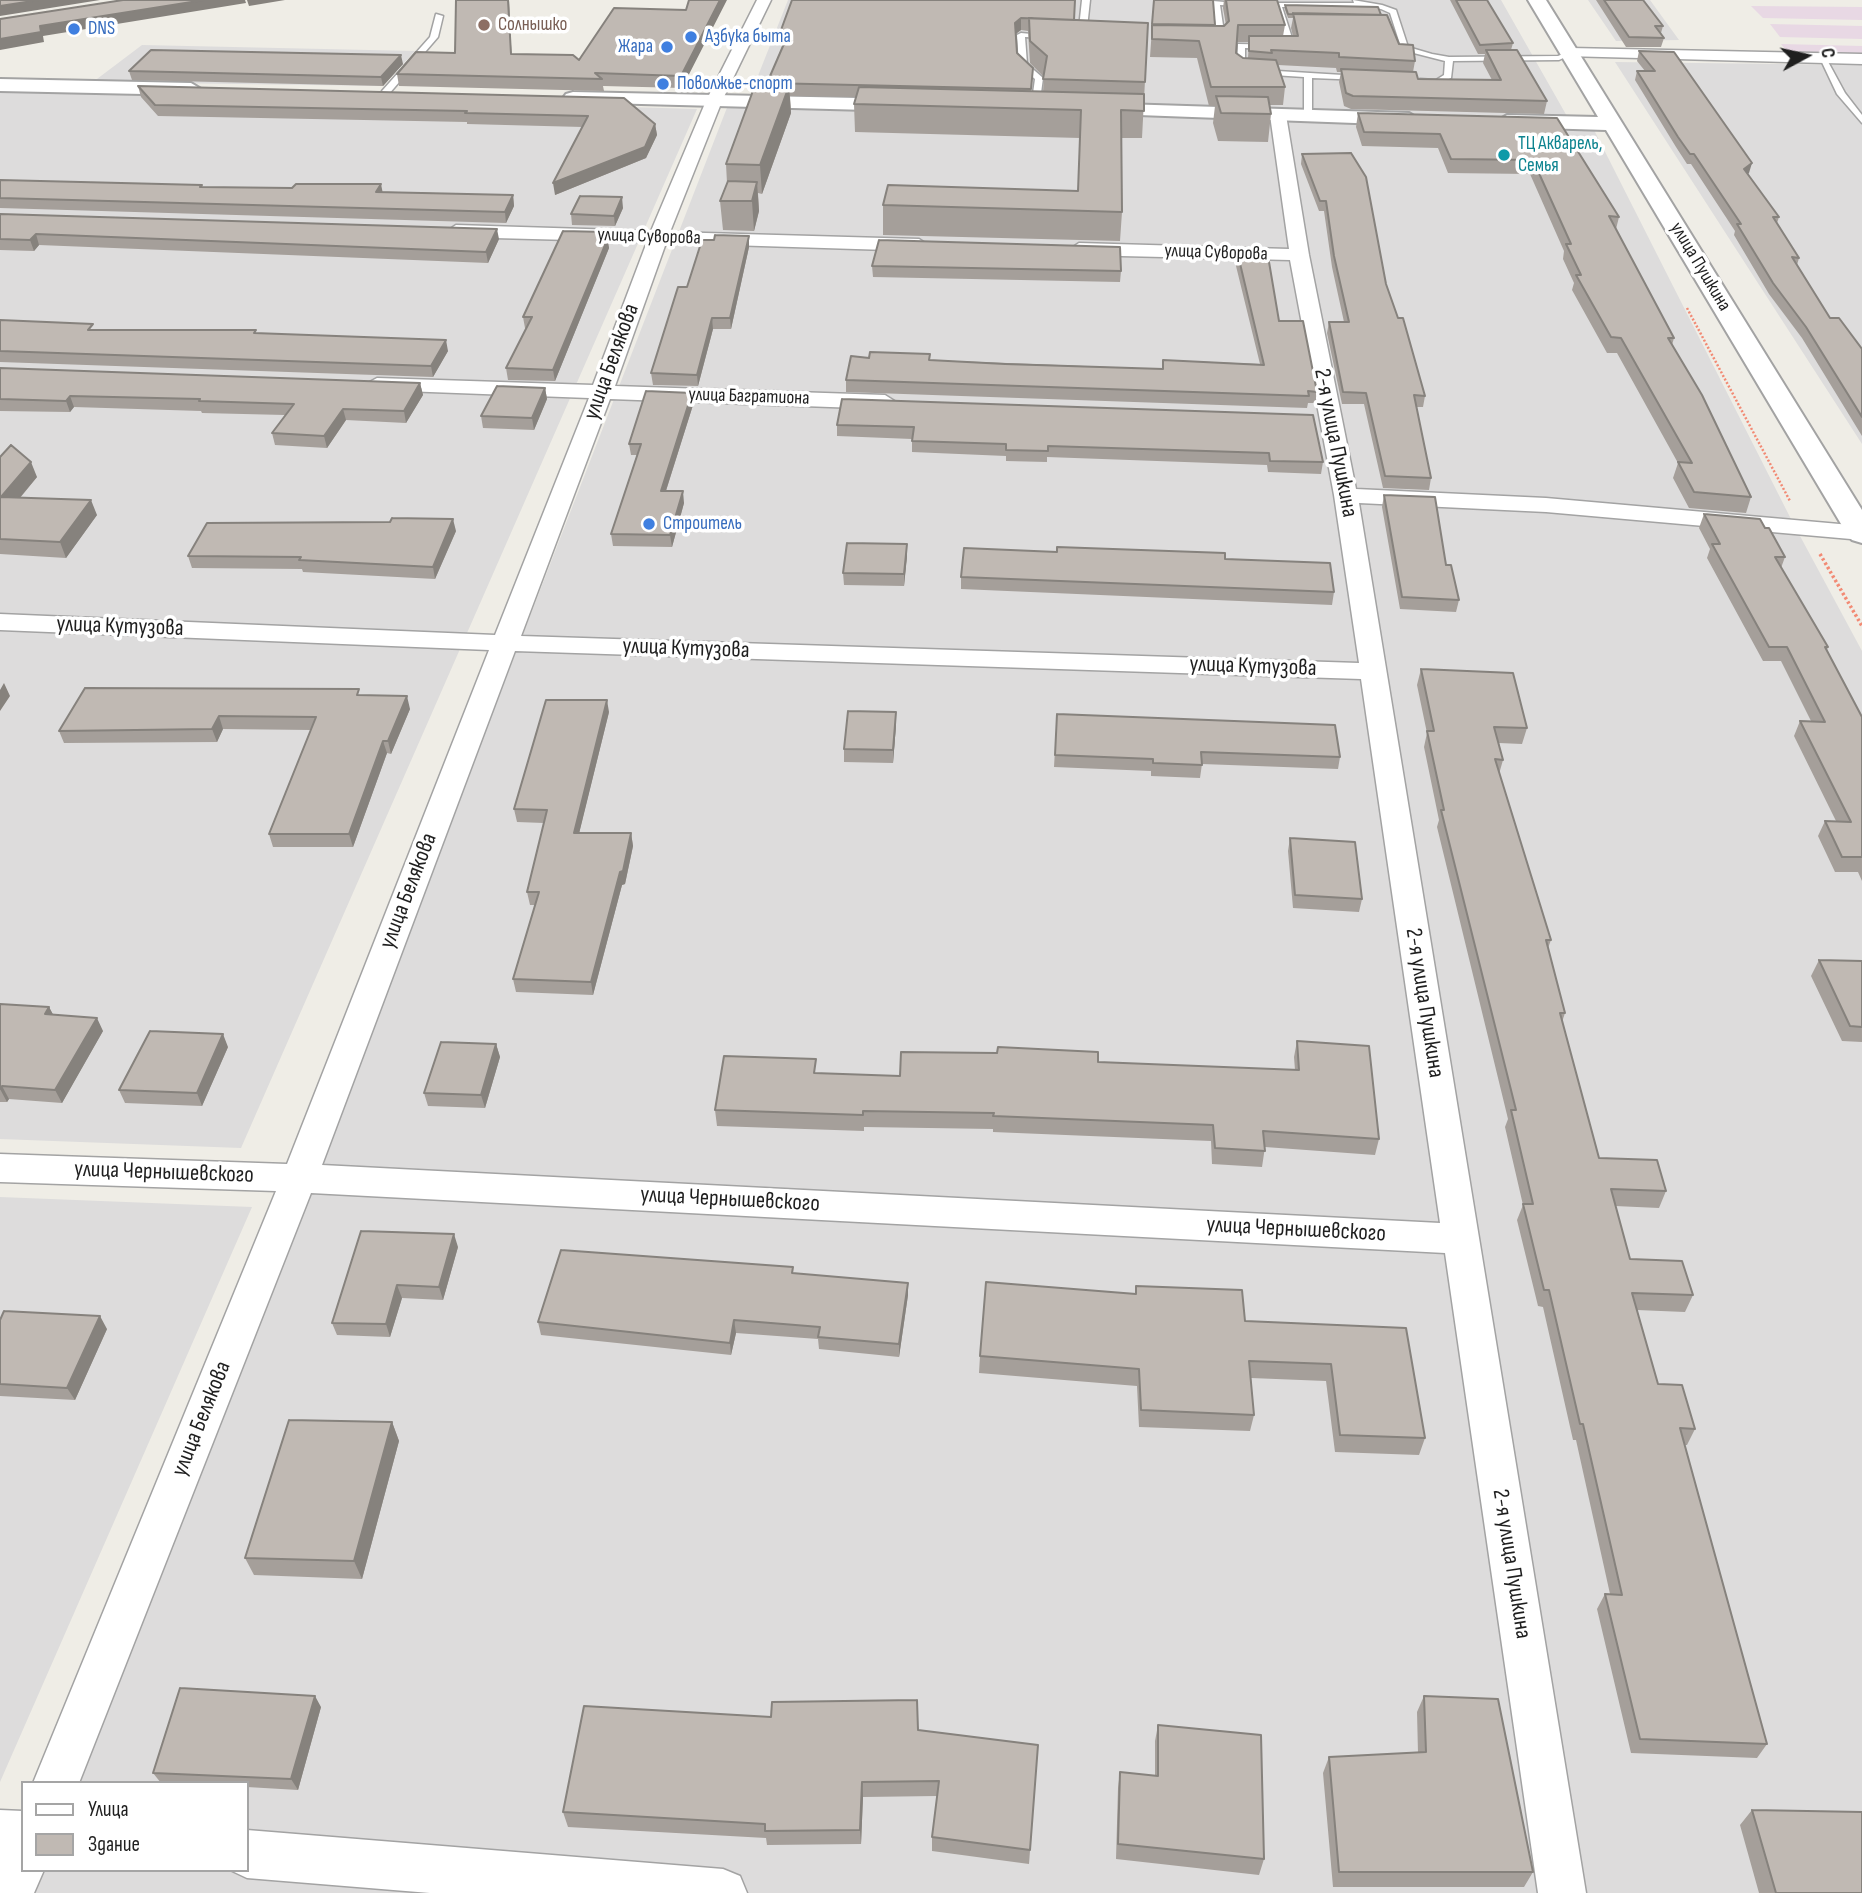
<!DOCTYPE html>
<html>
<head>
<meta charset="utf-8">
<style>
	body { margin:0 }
	#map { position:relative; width:1862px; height:1893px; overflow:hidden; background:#efede6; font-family:"Sofia Sans Condensed",sans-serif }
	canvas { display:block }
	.legend { position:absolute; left:21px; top:1781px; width:228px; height:91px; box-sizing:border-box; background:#fff; border:2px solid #a5a5a5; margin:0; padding:9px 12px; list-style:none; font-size:21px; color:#1f1f1f }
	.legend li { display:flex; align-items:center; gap:14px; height:35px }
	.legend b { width:35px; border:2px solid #a5a5a5 }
	.north { position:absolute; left:1771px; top:21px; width:70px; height:70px; -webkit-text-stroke:5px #fff; paint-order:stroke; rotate:82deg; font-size:19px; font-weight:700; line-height:28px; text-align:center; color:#1f1f1f }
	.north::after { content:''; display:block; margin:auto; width:24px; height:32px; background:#1f1f1f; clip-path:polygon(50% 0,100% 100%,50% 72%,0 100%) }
</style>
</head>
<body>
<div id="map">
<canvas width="1862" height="1893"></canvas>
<ul class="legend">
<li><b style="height:9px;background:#fff"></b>Улица</li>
<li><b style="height:19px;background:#c0b9b3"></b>Здание</li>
</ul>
<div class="north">С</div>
</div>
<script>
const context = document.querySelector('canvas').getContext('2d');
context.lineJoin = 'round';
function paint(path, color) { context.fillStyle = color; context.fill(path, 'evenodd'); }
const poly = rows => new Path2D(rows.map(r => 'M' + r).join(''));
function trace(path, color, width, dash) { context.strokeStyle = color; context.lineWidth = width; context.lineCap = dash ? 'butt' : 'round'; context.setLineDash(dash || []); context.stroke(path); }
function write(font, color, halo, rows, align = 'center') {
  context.font = font + ' "Sofia Sans Condensed",sans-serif'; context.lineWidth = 7; context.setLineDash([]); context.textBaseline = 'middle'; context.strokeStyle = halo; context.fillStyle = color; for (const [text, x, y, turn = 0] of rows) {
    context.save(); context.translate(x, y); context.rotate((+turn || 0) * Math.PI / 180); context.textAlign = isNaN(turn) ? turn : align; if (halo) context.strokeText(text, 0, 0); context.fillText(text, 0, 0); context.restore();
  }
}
paint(poly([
	[788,0,1501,0,1568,118,750,96],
	[1588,0,1650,0,1679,40,1616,41],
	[142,45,415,51,383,86,93,82],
	[1615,62,1862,65,1862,444],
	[0,89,697,109,241,1148,0,1139],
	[728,105,1593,128,1793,523,1862,651,1862,1893,35,1893,44,1870,247,1870,247,1783,78,1783],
	[0,1197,252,1207,0,1782]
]), '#dddcdc');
paint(poly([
	[1751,6,1862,7,1862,20,1763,18],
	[1770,24,1862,26,1862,39,1780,37],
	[1781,44,1862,46,1862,55,1788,53]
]), '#e8d8e4');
const service = poly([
	[1082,0,1090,0,1086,37,1082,39,1078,37,1082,0],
	[1353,0,1382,5,1396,10,1408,47,1432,54,1449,57,1558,56,1570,51,1574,53,1559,60,1453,61,1451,78,1437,84,1423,83,1420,79,1436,80,1444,75,1445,61,1402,50,1390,13,1381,9,1359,7,1282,7,1295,47,1291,49,1245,48,1245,69,1359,76,1362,80,1312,78,1312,116,1308,118,1304,116,1304,77,1241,73,1237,71,1238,44,1286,45,1274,3,1354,3,1353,0],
	[1213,1,1248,4,1244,6,1220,5,1225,39,1221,41,1212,39,1217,37,1213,1],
	[436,14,443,16,438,37,388,95,382,95,382,91,430,37,436,14],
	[1021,33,1053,36,1049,38,1025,37,1027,64,1043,78,1039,108,1035,110,1031,108,1035,79,1019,65,1017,35,1021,33],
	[1819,56,1826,58,1845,93,1862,115,1862,123,1837,94,1819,56]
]);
const minor = poly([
	[757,0,771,0,722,101,670,232,919,239,928,245,919,251,666,243,615,386,885,395,896,402,885,409,610,399,521,636,1359,663,1334,495,1290,260,1079,255,1070,249,1079,243,1289,249,1270,115,1278,110,1286,115,1309,255,1356,489,1546,498,1862,526,1862,540,1546,512,1359,503,1586,1893,1538,1893,1445,1253,311,1193,79,1783,33,1783,276,1191,0,1182,0,1154,287,1164,489,650,0,630,0,614,495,635,589,398,377,390,366,384,377,378,593,385,647,242,456,237,447,231,456,225,651,231,706,101,757,0],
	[515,651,1361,679,1440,1223,322,1165,515,651],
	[1570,48,1862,54,1862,64,1565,56,1562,53,1570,48],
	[0,1810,23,1811,23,1870,44,1870,34,1893,0,1893,0,1810],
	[247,1830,723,1869,740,1876,747,1893,430,1893,247,1878,230,1870,247,1870,247,1830]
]);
const tertiary = poly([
	[1528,0,1546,0,1862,510,1862,543,1852,540,1847,534,1606,130,1507,127,1497,121,1507,115,1598,117,1528,0],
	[0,79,191,83,201,89,191,95,0,91,0,79],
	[573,92,905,99,915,105,905,111,566,102,563,98,566,94,573,92],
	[1091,103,1409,113,1419,119,1409,125,1084,113,1081,109,1091,103]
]);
trace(service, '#a3a3a3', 3);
trace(minor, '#a3a3a3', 3);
trace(tertiary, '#a3a3a3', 4);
trace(poly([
	[1687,308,1790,501]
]), '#f28a74', 2.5, [2, 2]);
trace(poly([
	[1820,554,1862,626]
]), '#f28a74', 3.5, [2.5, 2.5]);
paint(service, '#fff');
paint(minor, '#fff');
paint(tertiary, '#fff');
paint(poly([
	[792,0,1074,20,1148,23,1142,138,1121,138,1122,212,1120,241,883,235,883,205,1078,191,1080,138,855,132,854,104,856,97,790,96,791,113,762,194,758,193,759,211,754,231,723,230,720,201,727,183,726,164,767,85,767,83,784,42,782,42,781,30],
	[1021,30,1028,31,1030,63,1044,77,1043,92,1031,91,1032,80,1017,53,1016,34],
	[1154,0,1215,26,1224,26,1226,25,1223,8,1224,0,1277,0,1285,25,1283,36,1293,36,1291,28,1293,18,1288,18,1285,10,1285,5,1381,15,1399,44,1415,61,1413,72,1418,79,1492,80,1483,63,1485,54,1478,54,1450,0,1487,0,1513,43,1511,50,1547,101,1544,114,1351,109,1344,106,1339,82,1341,72,1337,72,1336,68,1278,65,1285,87,1283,105,1270,105,1271,114,1268,142,1218,141,1213,123,1215,106,1209,106,1197,58,1150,57],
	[1237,42,1249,42,1248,58,1243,58,1236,53],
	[1596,0,1643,0,1663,26,1661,33,1664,38,1661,47,1626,47],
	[686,10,682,88,603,86,604,91,399,86,397,74,512,54,579,60],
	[1639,51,1749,173,1747,174,1779,217,1777,223,1799,258,1797,265,1830,318,1862,349,1862,436,1802,338,1769,294,1734,235,1735,231,1691,164,1687,164,1676,147,1635,80,1637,71,1645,71,1637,61],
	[403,64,383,86,132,80,129,71],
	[138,86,624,98,655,124,657,135,646,158,555,195,583,127,467,124,467,122,158,116,141,97],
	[1358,113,1557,118,1619,217,1616,229,1674,338,1672,345,1751,497,1746,513,1689,508,1673,478,1678,463,1617,353,1607,353,1572,290,1574,283,1563,259,1564,251,1530,174,1448,173,1438,148,1362,146,1356,127],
	[1302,154,1386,284,1425,396,1423,407,1416,407,1431,478,1429,490,1383,488,1364,404,1342,404,1327,333,1329,322,1344,322,1332,267,1324,211,1319,211,1301,164],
	[0,180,202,185,202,187,513,195,514,206,506,223,0,208],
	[623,208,615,226,572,225,571,214],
	[0,214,499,239,488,263,39,245,34,251,0,250],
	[606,232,609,248,555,381,508,380,506,368,527,328,525,328,523,317],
	[749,236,749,247,731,329,713,329,698,386,653,385,651,373,687,287,714,240],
	[1238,255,1279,321,1317,392,1315,403,1308,403,1307,408,846,392,846,380,930,360,1162,369,1163,360,1260,364,1236,266],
	[872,266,1121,271,1120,282,873,277],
	[0,320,95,330,257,333,448,351,433,377,0,362],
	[0,368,420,383,423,395,406,423,346,420,327,448,275,445,272,433,285,415,202,413,201,411,74,407,70,412,0,411],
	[545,388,547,399,534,430,483,428,481,416],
	[693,405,666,491,684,503,672,547,613,546,611,534,637,455,631,455,629,444],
	[1313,415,1323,462,1321,474,1268,472,1267,465,1047,457,1047,462,1006,461,1006,456,912,452,912,439,837,436,837,425],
	[0,457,37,477,20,498,97,515,66,558,0,554],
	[1384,495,1446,565,1459,600,1456,612,1400,609,1382,507],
	[1704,514,1765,528,1785,557,1781,568,1828,647,1827,650,1862,717,1862,881,1858,872,1835,872,1818,836,1825,821,1836,821,1794,736,1800,721,1811,721,1781,661,1763,661,1707,558,1710,549,1699,528],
	[456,531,435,579,303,572,302,569,192,568,188,556],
	[907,544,907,556,904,586,844,585,843,573],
	[1225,559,1334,592,1332,605,961,589,961,577],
	[1421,669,1527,728,1522,744,1499,743,1503,760,1499,774,1551,940,1548,948,1565,1013,1562,1022,1599,1158,1666,1191,1659,1208,1615,1206,1630,1259,1693,1295,1685,1312,1637,1310,1658,1384,1695,1429,1687,1445,1684,1445,1767,1744,1757,1758,1631,1753,1597,1609,1605,1594,1610,1594,1576,1440,1573,1440,1543,1307,1538,1306,1517,1220,1523,1205,1505,1127,1508,1119,1437,827,1439,820,1424,747,1427,733,1417,685],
	[361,695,410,709,391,754,387,753,353,847,273,847,269,834,311,730,223,729,217,742,64,743,59,731],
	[609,712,579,833,631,833,633,846,625,884,622,885,593,995,516,992,513,979,535,905,530,905,527,892,544,823,517,822,514,809],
	[896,712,896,725,893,763,844,762,844,749],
	[1057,714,1340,757,1338,769,1202,764,1200,778,1151,776,1151,771,1054,767],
	[1290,838,1362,899,1359,912,1293,908,1288,851],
	[1819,960,1862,961,1862,1042,1842,1041,1811,976],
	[0,1004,49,1007,53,1015,103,1031,62,1103,9,1099,7,1102,0,1102],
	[1297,1041,1379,1139,1375,1155,1265,1147,1262,1167,1212,1164,1211,1141,993,1132,993,1129,864,1127,864,1131,717,1126,715,1110,817,1073,900,1076,1098,1062,1295,1070,1294,1057],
	[496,1044,500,1057,485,1108,428,1106,424,1093],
	[228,1047,202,1106,125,1103,119,1090],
	[458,1247,443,1300,402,1298,390,1337,337,1335,332,1323],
	[794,1273,908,1295,899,1357,819,1349,818,1339,736,1333,731,1355,541,1335,538,1322],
	[1136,1286,1245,1321,1406,1328,1425,1438,1419,1455,1335,1452,1326,1381,1251,1378,1254,1415,1250,1431,1139,1427,1137,1386,979,1373,980,1356,1135,1294],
	[0,1320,107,1329,75,1400,0,1396],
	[392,1422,399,1441,362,1579,254,1575,245,1558],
	[1424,1696,1533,1872,1524,1887,1333,1887,1323,1773,1329,1757,1418,1753,1417,1712],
	[321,1707,298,1790,247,1787,247,1783,161,1783,153,1773],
	[1158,1725,1264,1859,1259,1875,1116,1859,1118,1788,1120,1772,1155,1776,1155,1741],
	[918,1730,1038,1745,1029,1864,932,1851,932,1837,937,1796,863,1797,861,1844,767,1845,766,1838,568,1827,563,1812],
	[1752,1810,1862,1893,1759,1893,1740,1825]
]), '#a59f9a');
paint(poly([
	[39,0,100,0,0,16,0,6],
	[204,0,245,0,246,3,43,36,44,42,0,50,0,39,40,26],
	[247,0,285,0,249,6],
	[508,0,509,0,512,66,511,54],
	[720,0,727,0,682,88,681,76],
	[1021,18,1021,30,1014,35,1015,23],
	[401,55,403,64,383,86,381,77],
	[789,86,791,113,762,194,760,165],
	[655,124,657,135,646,158,555,195,553,183],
	[1752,163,1749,173,1741,179,1744,169],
	[757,182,759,211,754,231,752,201],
	[381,184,383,194,376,192],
	[513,195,514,206,506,223,505,212],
	[622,197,623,208,615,226,614,216],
	[497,229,499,239,488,263,486,252],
	[606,232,609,248,555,381,553,370],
	[36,234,39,245,34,251,30,240],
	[749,236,749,247,731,329,730,318],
	[712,318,713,329,698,386,697,375],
	[446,340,448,351,433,377,431,366],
	[420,383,423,395,406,423,404,411],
	[545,388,547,399,534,430,532,418],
	[692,393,693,405,662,503,661,491],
	[70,396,74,407,70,412,66,401],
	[343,409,346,420,327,448,324,436],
	[31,462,37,477,7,513,1,497],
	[683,491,684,503,672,547,670,535],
	[91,500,97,515,66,558,60,542],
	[453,519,456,531,435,579,433,567],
	[907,544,907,556,904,586,904,574],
	[4,683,10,696,0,711,0,690],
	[407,696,410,709,391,754,388,741],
	[607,700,609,712,576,846,574,833],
	[896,712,896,725,893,763,893,750],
	[219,716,223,729,217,742,212,729],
	[383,741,387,753,353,847,349,834],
	[631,833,633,846,625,884,622,885,593,995,591,982],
	[49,1007,56,1020,45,1014],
	[97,1018,103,1031,62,1103,55,1090],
	[223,1034,228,1047,202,1106,197,1093],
	[496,1044,500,1057,485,1108,481,1095],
	[2,1086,9,1099,7,1102,0,1089],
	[454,1234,458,1247,443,1300,439,1287],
	[908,1283,908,1295,899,1357,899,1344],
	[397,1285,402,1298,390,1337,386,1324],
	[100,1316,107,1329,75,1400,67,1388],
	[734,1320,736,1333,731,1355,730,1343],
	[392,1422,399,1441,362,1579,354,1561],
	[315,1696,321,1707,298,1790,291,1779],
	[862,1782,863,1797,861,1844,860,1830]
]), '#86827d');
const building = poly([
	[0,0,39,0,0,6,0,0],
	[123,0,204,0,40,26,41,32,0,39,0,19,123,0],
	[456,0,508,0,511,54,573,55,579,60,614,8,686,10,689,0,720,0,681,76,595,73,602,79,397,74,416,52,455,53,456,0],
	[792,0,1075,0,1074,20,1021,18,1015,23,1017,53,1033,68,1031,89,767,83,790,30,781,30,792,0],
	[1154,0,1213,0,1215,25,1152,24,1154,0],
	[1226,0,1277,0,1285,25,1238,25,1236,53,1243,58,1276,60,1285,87,1211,87,1199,41,1152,39,1152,25,1224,26,1229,21,1226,0],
	[1456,0,1487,0,1513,43,1480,45,1456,0],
	[1604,0,1643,0,1663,26,1655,26,1664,38,1629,37,1604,0],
	[1285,5,1378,7,1381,15,1288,14,1285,5],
	[1293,13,1387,15,1399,44,1413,45,1415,61,1339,57,1339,53,1271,50,1272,53,1249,51,1249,36,1298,36,1293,13],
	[1029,18,1148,23,1145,82,1043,79,1047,56,1030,41,1029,18],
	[151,50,401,55,381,77,129,71,151,50],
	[1486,50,1517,50,1547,101,1353,96,1346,93,1341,69,1416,72,1418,79,1501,80,1486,50],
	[1639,51,1674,52,1752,163,1744,169,1779,217,1773,217,1799,258,1792,257,1830,318,1839,318,1862,349,1862,417,1806,327,1773,283,1737,224,1741,224,1694,154,1690,154,1678,137,1637,71,1655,71,1639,51],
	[758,85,789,86,760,165,726,164,754,88,758,85],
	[138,86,624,98,655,124,645,147,553,183,588,116,465,113,467,111,155,105,138,86],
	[859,87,1144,94,1144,111,1121,110,1122,212,883,205,888,185,1078,191,1081,110,854,104,859,87],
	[1216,96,1268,97,1271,114,1221,113,1216,96],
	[1358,113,1557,118,1619,217,1609,216,1674,338,1668,338,1702,395,1751,497,1694,492,1678,462,1692,463,1621,338,1611,337,1576,275,1581,275,1566,244,1571,244,1533,160,1451,159,1440,134,1364,132,1358,113],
	[1351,153,1366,177,1386,284,1398,318,1403,318,1425,396,1414,395,1431,478,1385,476,1366,393,1343,392,1329,322,1349,322,1334,256,1326,201,1320,201,1302,154,1351,153],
	[0,180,202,185,200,187,292,188,296,184,381,184,376,192,513,195,505,212,0,198,0,180],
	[728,181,757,182,752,201,720,201,728,181],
	[580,196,622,197,614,216,571,214,580,196],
	[0,214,497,229,486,252,36,234,30,240,0,239,0,214],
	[563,231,606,232,604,238,608,238,553,370,506,368,532,317,523,317,563,231],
	[715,235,749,236,730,318,712,318,697,375,651,373,678,287,687,287,702,240,714,240,715,235],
	[879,240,1120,247,1121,271,872,266,879,240],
	[1238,255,1268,256,1279,321,1303,321,1317,392,1308,391,1309,396,846,380,851,356,869,358,870,352,930,354,929,360,1005,364,1163,369,1163,360,1264,365,1238,255],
	[0,320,93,324,88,330,256,330,254,333,446,340,431,366,0,351,0,320],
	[0,368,420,383,404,411,343,409,324,436,272,433,294,404,199,401,200,399,70,396,66,401,0,399,0,368],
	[497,386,545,388,532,418,481,416,497,386],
	[646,391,692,393,661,491,683,491,670,535,611,534,641,444,629,444,646,391],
	[842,399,1313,415,1323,462,1270,461,1269,453,1048,446,1048,451,1006,450,1006,444,912,441,914,427,837,425,842,399],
	[11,445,31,462,1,497,91,500,60,542,0,539,0,457,11,445],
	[1384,495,1435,497,1446,565,1451,565,1459,600,1402,597,1384,495],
	[1704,514,1760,519,1765,528,1769,528,1785,557,1775,557,1828,647,1825,647,1862,717,1862,857,1842,857,1825,821,1851,822,1800,721,1825,722,1787,647,1769,647,1712,544,1720,544,1704,514],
	[392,518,453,519,433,567,299,560,301,557,188,556,207,523,390,522,392,518],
	[847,543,907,544,904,574,843,573,847,543],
	[1057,547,1225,553,1225,559,1330,563,1334,592,961,577,964,548,1057,552,1057,547],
	[1421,669,1513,673,1527,728,1494,727,1503,760,1495,759,1551,940,1546,940,1565,1013,1560,1013,1599,1158,1657,1160,1666,1191,1611,1189,1630,1259,1682,1261,1693,1295,1632,1293,1658,1384,1682,1385,1695,1429,1680,1428,1767,1744,1640,1739,1605,1594,1622,1595,1583,1424,1580,1424,1549,1290,1544,1290,1523,1204,1533,1204,1511,1110,1516,1110,1441,810,1444,810,1427,731,1434,731,1421,669],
	[85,688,359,689,357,695,407,696,388,741,383,741,349,834,269,834,316,717,219,716,212,729,59,731,85,688],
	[546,700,607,700,574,833,631,833,623,871,620,872,591,982,513,979,539,892,527,892,547,810,514,809,546,700],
	[848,711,896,712,893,750,844,749,848,711],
	[1057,714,1335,725,1340,757,1201,752,1202,765,1153,763,1153,759,1055,755,1057,714],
	[1290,838,1355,842,1362,899,1295,895,1290,838],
	[1819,960,1862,961,1862,1027,1850,1026,1819,960],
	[0,1004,49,1007,45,1014,97,1018,55,1090,2,1086,0,1089,0,1004],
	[150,1031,223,1034,197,1093,119,1090,150,1031],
	[1297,1041,1369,1046,1379,1139,1263,1131,1265,1151,1215,1148,1213,1125,993,1116,994,1113,863,1111,863,1115,715,1110,724,1056,816,1059,814,1073,900,1076,901,1052,997,1053,998,1047,1098,1052,1098,1062,1299,1070,1297,1041],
	[441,1042,496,1044,481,1095,424,1093,441,1042],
	[361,1231,454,1234,439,1287,397,1285,386,1324,332,1323,361,1231],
	[561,1250,793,1267,792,1273,908,1283,899,1344,818,1337,820,1327,734,1320,730,1343,538,1322,561,1250],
	[986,1282,1136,1294,1136,1286,1242,1290,1245,1321,1406,1328,1425,1438,1340,1435,1331,1364,1249,1361,1254,1415,1141,1410,1139,1369,980,1356,986,1282],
	[4,1311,100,1316,67,1388,0,1384,0,1320,4,1311],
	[289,1420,392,1422,354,1561,245,1558,289,1420],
	[180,1688,315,1696,291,1779,153,1773,180,1688],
	[1424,1696,1498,1699,1533,1872,1339,1872,1329,1757,1426,1752,1424,1696],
	[917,1700,918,1730,1038,1745,1030,1850,932,1837,939,1781,862,1782,860,1830,765,1831,765,1824,563,1812,584,1706,771,1717,772,1702,917,1700],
	[1158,1725,1261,1735,1264,1859,1118,1844,1120,1772,1158,1776,1158,1725],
	[1752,1810,1862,1812,1862,1893,1776,1893,1752,1810]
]);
paint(building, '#c0b9b3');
trace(building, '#86827d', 2);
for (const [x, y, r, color] of [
	[484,25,7,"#8d6e63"],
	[74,29,7,"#3f7fe0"],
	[691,37,7,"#3f7fe0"],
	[667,47,7,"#3f7fe0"],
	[663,84,7,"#3f7fe0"],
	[1504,155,7,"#0f9aa8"],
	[649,524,7,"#3f7fe0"]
]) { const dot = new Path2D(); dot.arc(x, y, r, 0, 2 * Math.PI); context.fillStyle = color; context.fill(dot); trace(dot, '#fff', 2.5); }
write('19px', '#785e54', '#fff', [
	["Солнышко",498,25]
], 'left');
write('19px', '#366cbe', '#fff', [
	["DNS",88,29],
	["Азбука быта",705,37],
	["Жара",653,47,"right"],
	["Поволжье-спорт",677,84],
	["Строитель",663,524]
], 'left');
write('19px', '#0d838f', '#fff', [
	["ТЦ Акварель,",1518,144],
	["Семья",1518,166]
], 'left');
write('19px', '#1f1f1f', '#fff', [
	["улица Суворова",649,237,2],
	["улица Суворова",1216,253,2],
	["улица Пушкина",1700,267,59],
	["улица Багратиона",749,397,2]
]);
write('23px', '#1f1f1f', '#fff', [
	["улица Белякова",612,362,-70],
	["2-я улица Пушкина",1335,443,79],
	["улица Кутузова",120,627,2],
	["улица Кутузова",686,649,2],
	["улица Кутузова",1253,667,2],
	["улица Белякова",409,891,-69],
	["2-я улица Пушкина",1424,1003,81],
	["улица Чернышевского",164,1173,2],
	["улица Чернышевского",730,1200,3],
	["улица Чернышевского",1296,1230,3],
	["улица Белякова",202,1419,-68],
	["2-я улица Пушкина",1511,1564,81]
]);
</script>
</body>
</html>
